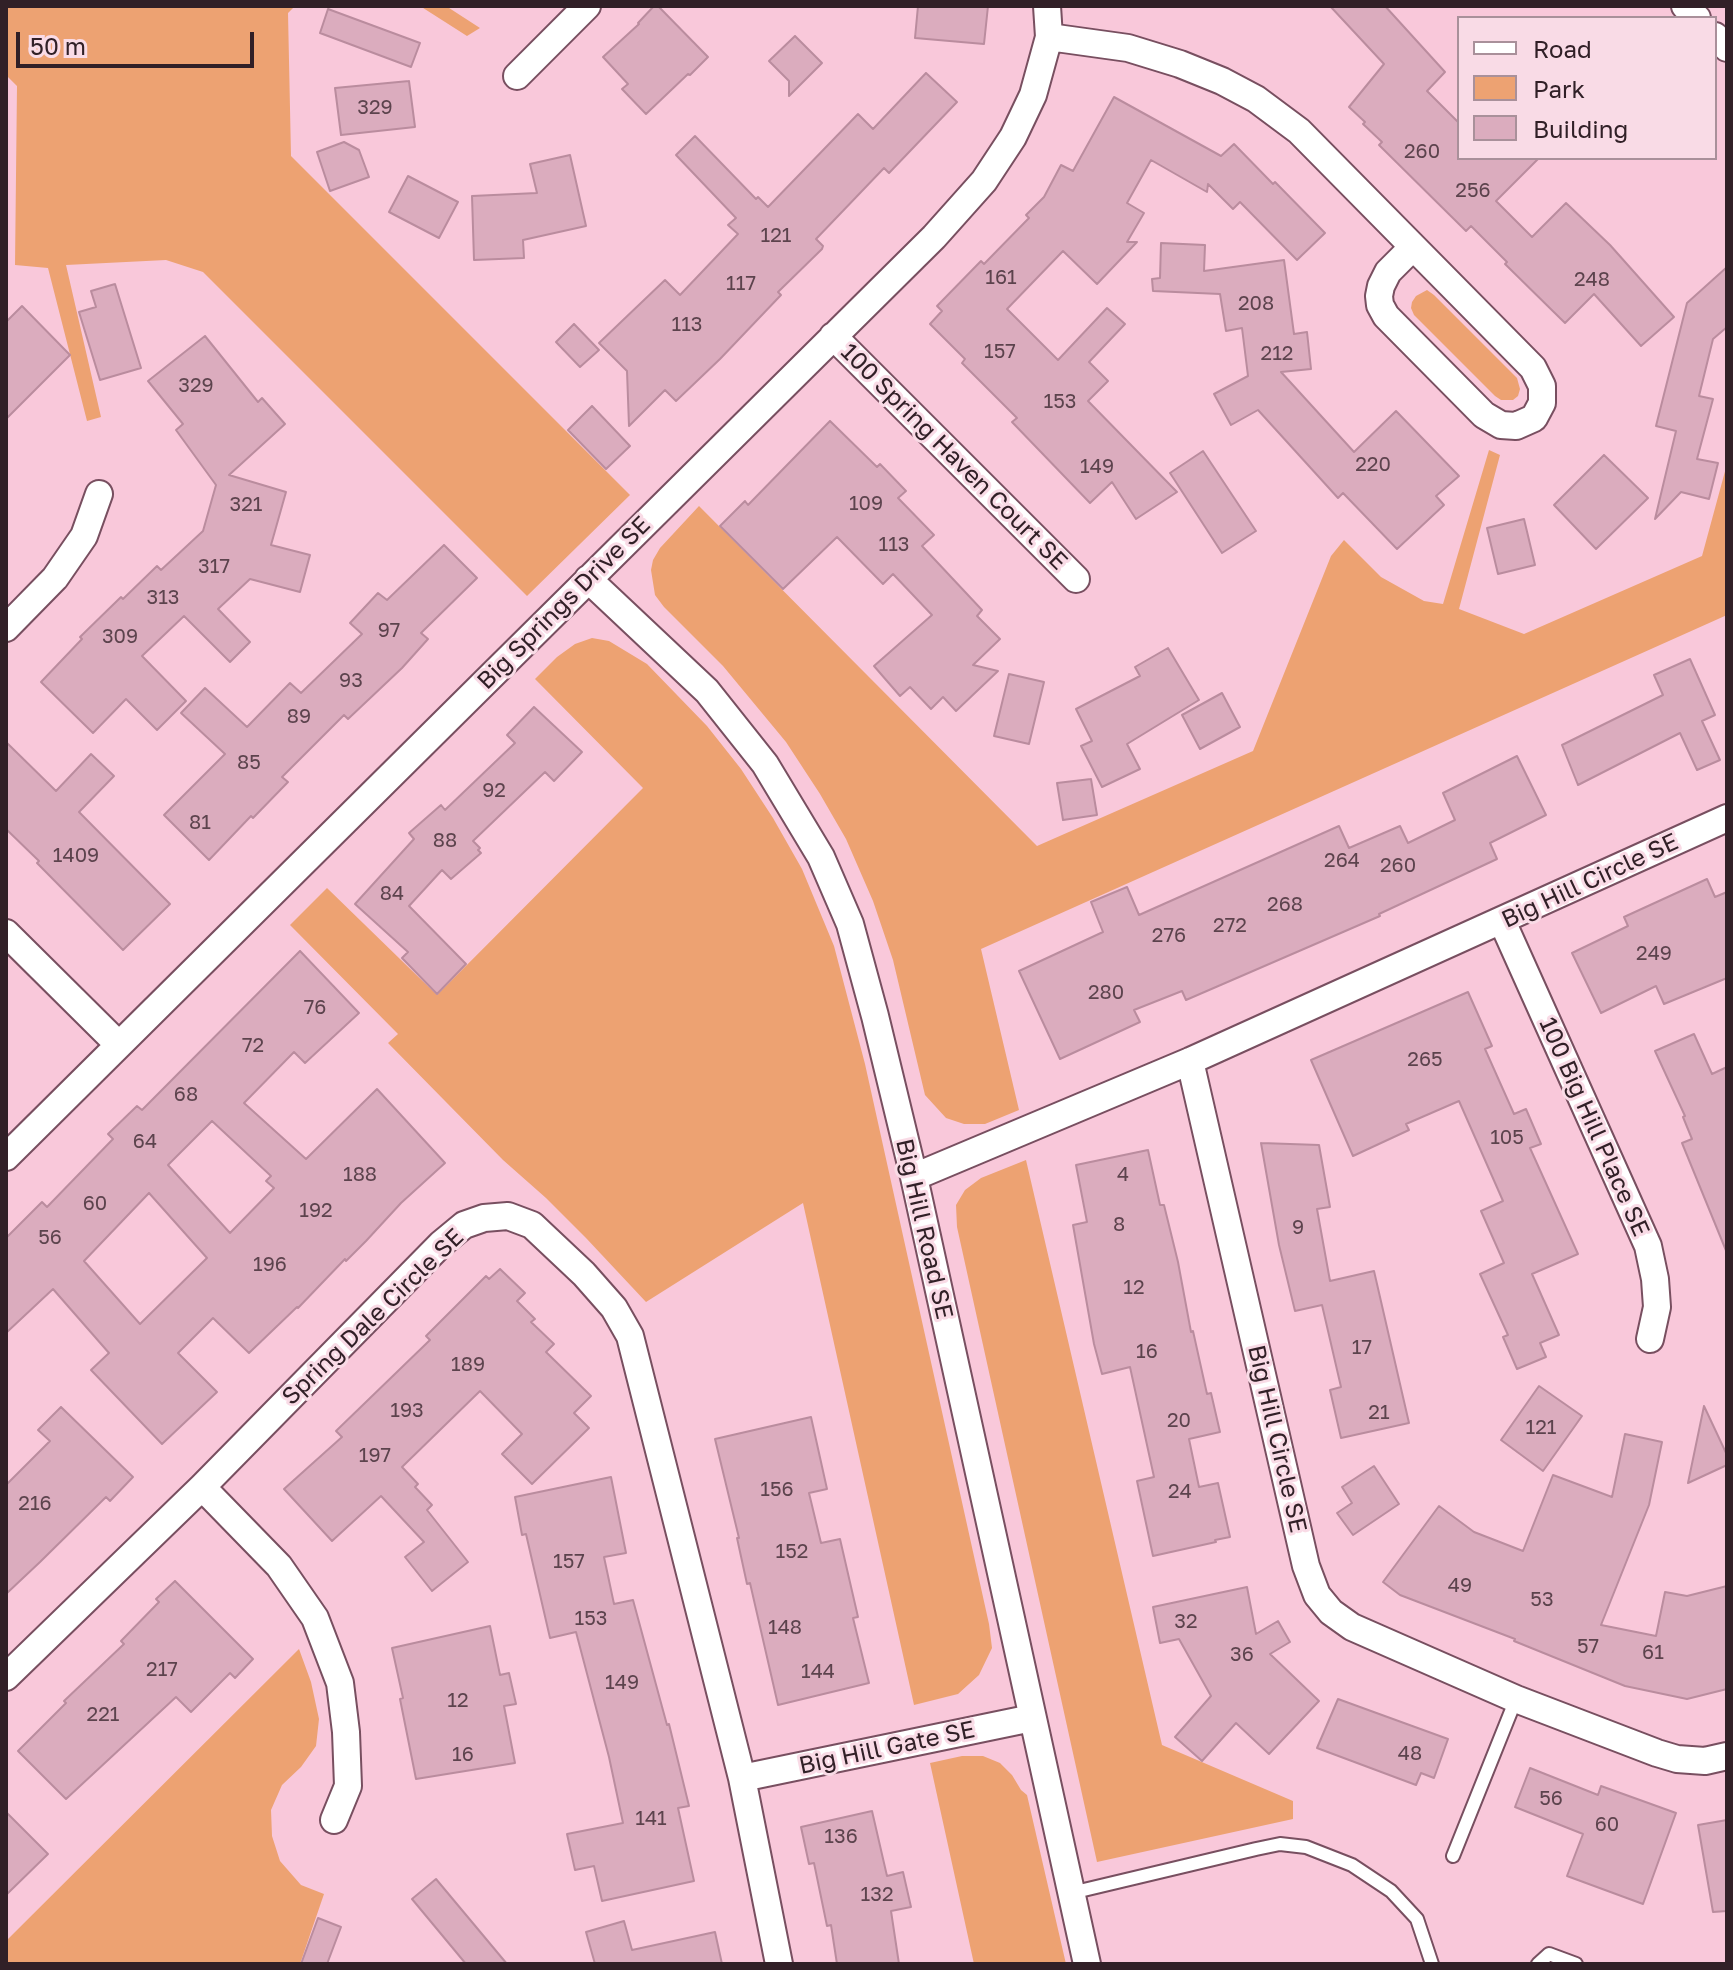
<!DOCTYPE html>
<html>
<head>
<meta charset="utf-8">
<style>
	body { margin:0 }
	#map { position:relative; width:1733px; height:1970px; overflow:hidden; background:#f9c8da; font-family:"Golos Text",sans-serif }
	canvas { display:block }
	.frame { position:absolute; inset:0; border:8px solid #312027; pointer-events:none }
	.legend { position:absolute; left:1457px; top:16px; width:260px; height:144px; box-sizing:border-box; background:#f9dbe6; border:2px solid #a9909a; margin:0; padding:10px 14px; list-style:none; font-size:24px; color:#312027 }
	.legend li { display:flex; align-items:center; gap:16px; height:40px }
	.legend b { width:40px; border:2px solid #a9909a }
	.scale { position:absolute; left:16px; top:32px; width:238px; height:36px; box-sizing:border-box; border:4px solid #312027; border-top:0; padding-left:10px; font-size:24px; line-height:28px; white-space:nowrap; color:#312027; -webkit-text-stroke:6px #f9dbe6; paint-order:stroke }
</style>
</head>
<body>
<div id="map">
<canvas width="1733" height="1970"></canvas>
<div class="frame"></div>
<ul class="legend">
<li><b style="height:10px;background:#fff"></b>Road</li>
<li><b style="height:22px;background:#eda272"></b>Park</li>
<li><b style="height:22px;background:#dbacbe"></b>Building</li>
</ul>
<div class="scale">50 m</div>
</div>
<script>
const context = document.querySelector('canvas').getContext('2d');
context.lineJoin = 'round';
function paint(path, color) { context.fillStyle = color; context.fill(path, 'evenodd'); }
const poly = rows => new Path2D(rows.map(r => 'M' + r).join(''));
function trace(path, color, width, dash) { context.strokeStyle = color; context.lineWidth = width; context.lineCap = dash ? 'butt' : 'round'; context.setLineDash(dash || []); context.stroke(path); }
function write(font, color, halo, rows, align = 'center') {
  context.font = font + ' "Golos Text",sans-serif'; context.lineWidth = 6; context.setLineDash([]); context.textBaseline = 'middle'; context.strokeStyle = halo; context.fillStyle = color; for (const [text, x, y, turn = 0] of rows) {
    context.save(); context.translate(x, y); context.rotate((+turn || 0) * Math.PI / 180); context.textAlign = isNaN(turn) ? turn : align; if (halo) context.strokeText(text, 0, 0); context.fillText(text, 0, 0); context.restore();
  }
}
paint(poly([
	[6,6,295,6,288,13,291,156,630,495,527,596,203,272,166,260,66,265,101,417,87,421,48,268,15,265,17,86,6,75],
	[420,6,446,6,480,28,467,36],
	[1427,290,1434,295,1517,378,1520,389,1518,396,1513,400,1501,400,1495,396,1414,315,1411,308,1412,302,1416,296],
	[1489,450,1500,455,1459,609,1524,634,1702,556,1727,464,1727,615,981,949,1019,1110,985,1124,964,1124,946,1118,925,1095,893,960,873,901,846,839,820,794,786,742,723,666,664,607,655,595,651,570,653,560,660,548,699,506,1037,846,1253,751,1331,556,1344,540,1381,577,1424,601,1443,604],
	[592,638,609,641,647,664,707,726,741,769,773,818,802,869,834,946,865,1064,989,1624,992,1648,979,1675,958,1694,914,1705,803,1203,646,1302,586,1238,546,1198,503,1160,388,1043,398,1034,290,925,327,888,437,995,643,788,535,679,557,657,575,644],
	[1026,1160,1162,1745,1293,1801,1293,1819,1097,1862,957,1227,956,1205,965,1190,981,1178],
	[299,1649,311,1682,319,1719,316,1746,301,1767,282,1785,271,1810,272,1836,280,1861,301,1885,324,1894,300,1964,6,1964,6,1941],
	[962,1756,983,1756,1000,1763,1012,1775,1021,1790,1027,1795,1066,1964,974,1964,930,1763]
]), '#eda272');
const building = poly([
	[654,6,658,6,708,57,690,75,688,74,646,114,622,89,628,84,603,57,639,24,638,23,654,6],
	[918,6,988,6,984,44,915,38,918,6],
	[1330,6,1385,6,1445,72,1427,91,1459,123,1459,158,1539,158,1496,201,1532,237,1566,203,1610,245,1674,317,1641,346,1594,294,1565,323,1505,264,1507,262,1471,226,1466,231,1379,145,1382,142,1363,124,1365,122,1349,107,1384,64,1330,6],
	[328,9,420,43,411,67,320,33,328,9],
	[795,36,822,63,789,96,789,81,769,61,795,36],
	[926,73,957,102,889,173,884,168,816,239,823,246,822,249,778,292,781,295,720,359,676,401,665,390,629,426,627,371,599,343,665,280,680,295,738,234,728,225,736,218,676,155,695,136,756,199,758,197,768,207,858,114,873,129,926,73],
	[409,81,415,127,341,135,335,88,409,81],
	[1114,97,1221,156,1234,144,1273,184,1275,182,1325,233,1297,260,1240,202,1233,209,1208,184,1207,192,1151,160,1127,203,1144,213,1127,242,1137,242,1097,284,1063,251,1007,309,1058,360,1107,308,1125,324,1089,362,1108,381,1088,401,1177,492,1136,519,1112,482,1090,503,1012,422,1017,418,962,363,965,359,930,324,942,311,937,306,981,261,984,264,1029,218,1026,215,1044,197,1061,165,1073,171,1114,97],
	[344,142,359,150,369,177,330,191,317,152,344,142],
	[570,155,586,226,523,240,524,258,474,260,472,196,537,193,530,164,570,155],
	[408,176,458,202,439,238,389,212,408,176],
	[1161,243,1205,245,1204,271,1284,260,1294,334,1307,332,1311,369,1281,372,1354,452,1396,411,1459,476,1436,496,1444,505,1397,549,1343,493,1338,498,1258,410,1231,425,1214,394,1248,376,1242,328,1226,331,1220,294,1153,291,1152,279,1160,278,1161,243],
	[1727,267,1727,327,1713,339,1699,396,1713,399,1697,459,1718,463,1709,499,1681,492,1655,519,1676,431,1656,426,1687,303,1727,267],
	[115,284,141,368,100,380,79,312,96,307,91,291,115,284],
	[22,306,70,355,6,419,6,322,22,306],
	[574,324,599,350,580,367,556,342,574,324],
	[205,336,258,402,262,398,285,424,229,475,286,492,271,545,310,555,300,592,250,579,218,609,250,642,230,662,184,616,142,656,186,701,157,730,126,699,93,733,41,682,82,639,80,637,121,597,123,599,157,566,161,570,203,531,216,485,176,430,183,424,148,381,205,336],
	[592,406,630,446,606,469,568,430,592,406],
	[830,421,877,467,880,464,906,491,898,498,934,535,922,546,982,610,977,616,1000,639,973,665,998,671,956,711,943,697,931,709,910,687,900,696,874,666,932,615,893,574,883,584,837,537,783,589,720,526,745,501,748,505,830,421],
	[1203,451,1256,531,1222,553,1170,473,1203,451],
	[1604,455,1648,498,1596,549,1554,505,1604,455],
	[1524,519,1535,565,1498,574,1487,528,1524,519],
	[444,545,477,578,421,633,428,639,402,668,348,719,344,715,282,777,288,782,253,818,251,816,209,860,164,815,225,754,181,713,205,688,247,727,290,683,301,693,362,634,350,623,378,593,387,600,444,545],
	[1168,648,1199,700,1127,744,1140,769,1102,787,1081,746,1092,741,1076,709,1140,676,1135,667,1168,648],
	[1690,659,1715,715,1702,721,1720,760,1697,770,1680,733,1578,785,1562,745,1663,695,1654,675,1690,659],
	[1009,674,1044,682,1029,744,994,736,1009,674],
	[1222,693,1240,727,1200,749,1182,715,1222,693],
	[534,707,582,752,554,781,545,772,473,841,480,848,478,850,481,853,451,879,442,870,409,906,466,964,437,994,402,958,408,952,355,904,414,839,409,833,441,805,445,810,515,743,507,735,534,707],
	[6,742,56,791,91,754,114,776,79,812,170,904,123,950,37,863,39,861,6,829,6,742],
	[1517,756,1546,815,1490,843,1497,859,1379,914,1380,916,1186,1000,1182,991,1134,1010,1140,1022,1060,1059,1019,971,1103,932,1091,902,1127,887,1139,915,1339,826,1349,848,1400,826,1408,843,1455,820,1443,793,1517,756],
	[1091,779,1097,815,1063,820,1057,783,1091,779],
	[1707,879,1715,897,1727,892,1727,978,1664,1004,1656,986,1601,1013,1572,953,1628,926,1624,917,1707,879],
	[300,951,359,1013,305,1063,294,1052,244,1103,306,1159,377,1089,445,1163,401,1203,366,1241,346,1261,345,1259,298,1308,297,1307,249,1353,213,1318,178,1353,217,1392,162,1444,91,1370,109,1353,53,1289,6,1333,6,1238,42,1202,47,1207,113,1139,108,1134,137,1106,142,1110,300,951],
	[212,1121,271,1176,266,1181,274,1188,230,1233,168,1165,212,1121],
	[149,1193,207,1258,140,1324,84,1261,149,1193],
	[1468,992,1492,1046,1485,1049,1514,1114,1526,1109,1541,1144,1530,1148,1578,1254,1532,1274,1559,1335,1540,1343,1546,1357,1517,1369,1503,1337,1508,1335,1480,1274,1504,1263,1481,1211,1503,1201,1459,1101,1406,1124,1409,1130,1353,1156,1311,1060,1468,992],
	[1694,1034,1712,1074,1727,1067,1727,1253,1682,1143,1692,1139,1683,1117,1685,1116,1655,1051,1694,1034],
	[1261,1143,1319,1145,1330,1207,1317,1209,1330,1281,1374,1271,1409,1423,1341,1438,1330,1390,1341,1387,1322,1305,1295,1311,1279,1245,1261,1143],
	[1148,1150,1160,1205,1164,1205,1178,1262,1191,1332,1193,1331,1207,1394,1211,1393,1220,1432,1189,1439,1199,1487,1218,1483,1230,1537,1215,1540,1216,1542,1153,1556,1137,1481,1154,1477,1130,1367,1102,1374,1094,1344,1073,1225,1087,1222,1076,1165,1148,1150],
	[500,1269,525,1293,517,1301,535,1319,531,1322,554,1344,546,1352,591,1396,574,1413,589,1428,532,1484,502,1454,522,1434,480,1391,402,1467,418,1484,415,1487,432,1505,427,1510,468,1562,432,1591,405,1557,424,1542,381,1496,332,1541,284,1489,342,1437,336,1431,430,1340,426,1336,486,1276,489,1279,500,1269],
	[1539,1386,1582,1416,1543,1471,1501,1440,1539,1386],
	[1704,1406,1727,1455,1727,1465,1688,1483,1704,1406],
	[61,1407,133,1477,110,1501,106,1497,40,1562,6,1594,6,1485,50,1441,38,1430,61,1407],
	[811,1417,827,1489,809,1493,821,1543,840,1539,858,1617,853,1618,869,1683,778,1705,750,1583,747,1584,737,1538,739,1538,715,1439,811,1417],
	[1625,1434,1662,1442,1649,1505,1601,1625,1656,1636,1665,1592,1687,1596,1727,1586,1727,1689,1687,1699,1625,1686,1514,1641,1515,1639,1400,1595,1383,1582,1439,1506,1474,1532,1523,1551,1553,1475,1612,1497,1625,1434],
	[1374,1466,1399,1504,1353,1535,1337,1513,1352,1503,1342,1487,1374,1466],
	[611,1477,626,1553,604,1557,614,1604,633,1600,667,1725,669,1724,689,1806,678,1808,694,1881,602,1901,594,1866,575,1870,567,1834,623,1823,609,1757,576,1632,550,1638,526,1534,522,1535,515,1497,611,1477],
	[175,1581,253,1659,235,1678,230,1673,191,1712,176,1697,66,1799,18,1751,66,1703,64,1701,124,1644,121,1641,159,1602,156,1599,175,1581],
	[1247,1587,1256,1634,1278,1621,1290,1642,1270,1654,1319,1701,1269,1754,1236,1723,1202,1761,1175,1737,1211,1696,1179,1639,1160,1643,1153,1607,1247,1587],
	[490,1626,500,1675,509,1673,516,1704,504,1706,515,1763,416,1779,400,1699,403,1698,392,1648,490,1626],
	[1338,1699,1448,1739,1434,1778,1421,1773,1416,1785,1317,1748,1338,1699],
	[1530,1768,1598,1795,1601,1786,1676,1813,1643,1904,1567,1876,1583,1834,1515,1807,1530,1768],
	[872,1811,887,1876,903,1872,911,1907,891,1911,899,1964,837,1964,831,1925,827,1926,814,1863,809,1864,801,1827,872,1811],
	[6,1812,48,1854,6,1895,6,1812],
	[1727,1820,1727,1911,1713,1912,1698,1825,1727,1820],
	[436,1879,507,1964,466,1964,412,1899,436,1879],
	[318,1918,341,1927,327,1964,301,1964,318,1918],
	[624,1921,632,1950,715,1932,722,1964,595,1964,586,1932,624,1921]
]);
paint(building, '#dbacbe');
trace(building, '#ba8c9e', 2);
const service = poly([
	[1453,1856,1516,1699],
	[1071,1893,1256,1849,1280,1844,1306,1847,1352,1865,1391,1891,1417,1919,1432,1964],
	[1538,1964,1549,1954,1576,1964]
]);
const minor = poly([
	[1685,6,1697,18],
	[1715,36,1727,48],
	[1049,37,1128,48,1180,64,1222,81,1256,99,1299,131,1533,368,1542,386,1542,403,1534,418,1516,426,1501,425,1484,415,1386,316,1380,305,1379,296,1381,286,1388,272,1413,247],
	[517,76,587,6],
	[833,336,1076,579],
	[588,579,707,691,765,764,821,857,850,924,875,1016,914,1177,1087,1964],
	[6,628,55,578,84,536,99,494],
	[1502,921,1648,1246,1655,1279,1657,1307,1650,1339],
	[6,933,118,1044],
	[1190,1061,1306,1566,1317,1595,1331,1612,1352,1627,1516,1699,1657,1753,1677,1759,1705,1761,1727,1756],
	[6,1157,934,237,984,181,1013,137,1033,95,1049,37,1047,6],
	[914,1177,1190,1061,1727,818],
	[202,1487,279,1566,315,1618,340,1683,346,1732,348,1786,334,1820],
	[6,1677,202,1487,441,1244,464,1225,484,1218,508,1216,532,1225,584,1274,614,1308,630,1336,742,1778,779,1964],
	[742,1778,1032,1718]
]);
trace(service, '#784f60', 16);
trace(minor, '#784f60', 30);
trace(service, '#fff', 12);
trace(minor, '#fff', 26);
write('20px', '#5c434d', null, [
	["329",375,108],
	["260",1422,152],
	["256",1473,191],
	["121",776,236],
	["161",1001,278],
	["248",1592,280],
	["117",741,284],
	["208",1256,304],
	["113",687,325],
	["157",1000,352],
	["212",1277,354],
	["329",196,386],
	["153",1060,402],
	["220",1373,465],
	["149",1097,467],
	["109",866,504],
	["321",246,505],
	["113",894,545],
	["317",214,567],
	["313",163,598],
	["97",389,631],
	["309",120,637],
	["93",351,681],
	["89",299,717],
	["85",249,763],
	["92",494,791],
	["81",200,823],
	["88",445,841],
	["1409",76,856],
	["264",1342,861],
	["260",1398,866],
	["84",392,894],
	["268",1285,905],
	["272",1230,926],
	["276",1169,936],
	["249",1654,954],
	["280",1106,993],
	["76",315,1008],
	["72",253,1046],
	["265",1425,1060],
	["68",186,1095],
	["105",1507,1138],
	["64",145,1142],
	["188",360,1175],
	["4",1123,1175],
	["60",95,1204],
	["192",316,1211],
	["8",1119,1225],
	["9",1298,1228],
	["56",50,1238],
	["196",270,1265],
	["12",1134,1288],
	["17",1362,1348],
	["16",1147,1352],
	["189",468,1365],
	["193",407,1411],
	["21",1379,1413],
	["20",1179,1421],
	["121",1541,1428],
	["197",375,1456],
	["156",777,1490],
	["24",1180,1492],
	["216",35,1504],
	["152",792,1552],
	["157",569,1562],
	["49",1460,1586],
	["53",1542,1600],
	["153",591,1619],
	["32",1186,1622],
	["148",785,1628],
	["57",1588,1647],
	["61",1653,1653],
	["36",1242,1655],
	["217",162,1670],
	["144",818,1672],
	["149",622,1683],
	["12",458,1701],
	["221",103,1715],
	["48",1410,1754],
	["16",463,1755],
	["56",1551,1799],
	["141",651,1819],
	["60",1607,1825],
	["136",841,1837],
	["132",877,1895]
]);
write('24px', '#312027', '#f9dbe6', [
	["100 Spring Haven Court SE",954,457,45],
	["Big Springs Drive SE",564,603,-45],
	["Big Hill Circle SE",1590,881,-25],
	["100 Big Hill Place SE",1594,1127,66],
	["Big Hill Road SE",924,1229,77],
	["Spring Dale Circle SE",373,1317,-44],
	["Big Hill Circle SE",1277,1439,77],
	["Big Hill Gate SE",887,1748,-12]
]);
</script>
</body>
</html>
